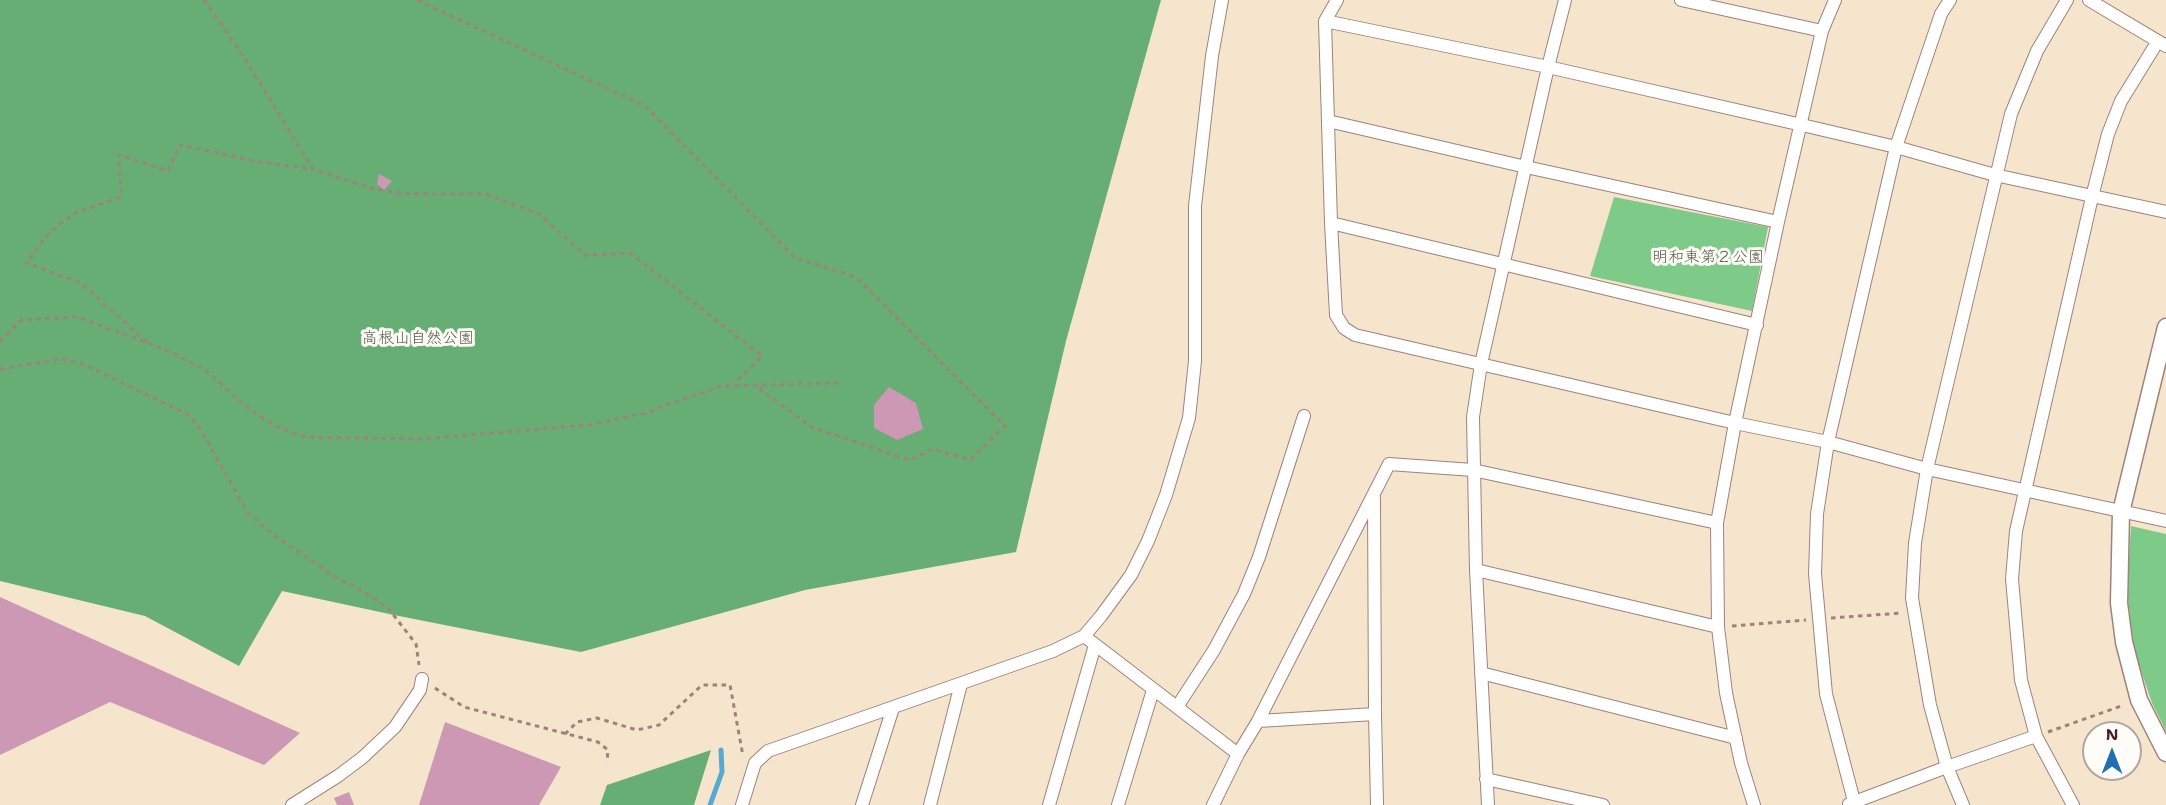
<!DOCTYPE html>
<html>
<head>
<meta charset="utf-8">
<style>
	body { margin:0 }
	#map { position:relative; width:2166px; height:805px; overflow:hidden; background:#f6e5cd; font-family:"Shantell Sans",sans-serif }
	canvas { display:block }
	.north { position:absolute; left:2082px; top:721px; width:60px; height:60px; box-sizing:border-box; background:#fdfcf7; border:2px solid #b5a4a5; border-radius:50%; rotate:0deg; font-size:16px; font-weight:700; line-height:24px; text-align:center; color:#4a1f2b }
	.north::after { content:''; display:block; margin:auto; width:21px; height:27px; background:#1f6fb2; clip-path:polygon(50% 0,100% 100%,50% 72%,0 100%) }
</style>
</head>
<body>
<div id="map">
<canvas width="2166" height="805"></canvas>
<div class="north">N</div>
</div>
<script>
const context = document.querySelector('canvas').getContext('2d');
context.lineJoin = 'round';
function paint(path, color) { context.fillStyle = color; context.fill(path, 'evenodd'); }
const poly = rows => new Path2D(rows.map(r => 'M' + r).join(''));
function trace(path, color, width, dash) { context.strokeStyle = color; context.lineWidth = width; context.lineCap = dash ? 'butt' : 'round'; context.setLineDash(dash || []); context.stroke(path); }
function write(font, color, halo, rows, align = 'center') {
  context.font = font + ' "Shantell Sans","Klee One",sans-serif'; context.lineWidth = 6; context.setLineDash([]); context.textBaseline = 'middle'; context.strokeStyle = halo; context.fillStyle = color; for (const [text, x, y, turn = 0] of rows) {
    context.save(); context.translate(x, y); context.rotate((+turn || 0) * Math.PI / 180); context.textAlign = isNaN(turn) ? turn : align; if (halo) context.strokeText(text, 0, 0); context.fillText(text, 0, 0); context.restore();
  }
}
paint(poly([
	[1614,197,1768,227,1752,311,1590,276],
	[2131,526,2166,534,2166,731,2152,703,2134,650,2127,590]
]), '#7eca88');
paint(poly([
	[0,0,1161,0,1066,341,1016,552,805,590,581,652,394,615,282,591,239,666,145,616,0,581],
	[711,750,694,805,600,805,607,785]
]), '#66ae74');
trace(poly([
	[710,805,722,772,721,750]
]), '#57a9d2', 5);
paint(poly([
	[379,174,392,181,384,190,377,184],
	[889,387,916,403,923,429,897,440,874,428,874,405],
	[0,597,300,733,264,765,110,702,0,755],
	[445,722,561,767,539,805,419,805],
	[349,792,354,805,337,805,334,798]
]), '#cd98b3');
const minor = poly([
	[1337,0,1325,21,1331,223,1336,315,1344,328,1355,335,1735,423,1828,442,1927,469,2166,521],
	[1681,0,1822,31],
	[2089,0,2166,46],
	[1325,21,1548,67,1802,125,1896,147,1995,175,2166,212],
	[1328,121,1526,167,1778,222],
	[1331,223,1757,325],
	[1374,498,1375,714,1377,805],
	[1476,570,1718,627],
	[1084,636,1238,754],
	[1481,673,1736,738],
	[1177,707,1214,650,1244,594,1259,557,1304,416],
	[1258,721,1375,714],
	[1486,779,1603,805],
	[1849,804,1947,767,2036,736],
	[292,805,338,776,362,758,395,727,420,690,422,679],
	[742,805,755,763,768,751,1053,651,1084,636,1101,616,1131,575,1148,541,1166,495,1189,418,1195,361,1195,206,1212,56,1222,0],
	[862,805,893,708],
	[930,805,961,684],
	[1049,805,1095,645],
	[1118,805,1153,690],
	[1213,805,1238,754,1258,721,1389,464,1473,470,1717,523],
	[1488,805,1476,570,1473,417,1481,364,1548,67,1565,0],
	[1754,805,1741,763,1726,693,1718,627,1717,523,1735,423,1778,222,1822,31,1835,0],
	[1855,805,1826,694,1815,574,1817,514,1828,442,1896,147,1941,14,1950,0],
	[1963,805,1947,767,1930,705,1912,598,1915,543,1927,469,2011,114,2037,51,2067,0],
	[2073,805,2036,736,2021,680,2012,579,2016,531,2092,197,2108,134,2121,101,2158,41]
]);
const tertiary = poly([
	[2166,327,2121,512,2119,603,2124,642,2139,700,2166,753]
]);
trace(minor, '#a0827c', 14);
trace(tertiary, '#a0827c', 19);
trace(poly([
	[204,0,240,51,313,169,370,188,403,194,485,194,539,214,585,255,630,253,762,356,734,384],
	[417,0,645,106,795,258,856,277,1005,426,970,460,932,449,910,460,811,427,755,385],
	[0,341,21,320,78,317,164,349,204,369,249,409,279,428,305,437,422,439,589,425,650,412,663,406,722,386,843,383],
	[147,342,81,283,26,263,52,230,75,213,121,197,119,155,168,171,180,145,260,162,313,169],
	[0,369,61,359,83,364,187,414,198,425,248,513,271,533,340,580,352,585,388,608,416,644,419,665],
	[1831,618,1902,613],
	[1732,626,1806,620],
	[435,688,464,707,598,742,608,750,607,762],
	[2048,732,2124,705],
	[565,734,577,722,597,718,637,730,659,725,702,685,730,685,743,756]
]), '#a0827c', 3, [4.5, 4.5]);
trace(minor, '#fff', 12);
trace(tertiary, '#fff', 16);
write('16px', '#5c5b4c', '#fdfcf7', [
	["明和東第２公園",1708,258],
	["高根山自然公園",418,339]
]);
</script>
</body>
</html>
